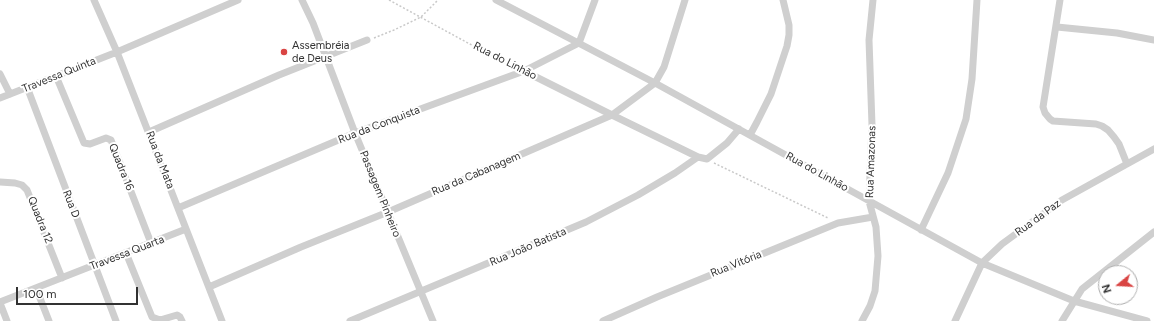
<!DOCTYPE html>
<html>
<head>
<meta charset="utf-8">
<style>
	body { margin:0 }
	#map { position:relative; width:1154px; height:321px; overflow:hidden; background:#fff; font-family:Figtree,sans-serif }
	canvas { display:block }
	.north { position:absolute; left:1098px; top:265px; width:40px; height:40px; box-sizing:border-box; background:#fff; border:1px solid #adadad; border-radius:50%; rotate:252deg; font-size:11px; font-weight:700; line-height:16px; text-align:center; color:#323232 }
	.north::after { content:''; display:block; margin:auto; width:14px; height:18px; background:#d94443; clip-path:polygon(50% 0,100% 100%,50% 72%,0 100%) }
	.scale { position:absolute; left:16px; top:287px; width:122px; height:18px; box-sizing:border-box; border:2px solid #323232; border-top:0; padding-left:5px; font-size:12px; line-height:14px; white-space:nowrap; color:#323232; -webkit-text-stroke:3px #fff; paint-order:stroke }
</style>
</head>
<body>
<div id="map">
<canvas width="1154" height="321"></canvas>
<div class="north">N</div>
<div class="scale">100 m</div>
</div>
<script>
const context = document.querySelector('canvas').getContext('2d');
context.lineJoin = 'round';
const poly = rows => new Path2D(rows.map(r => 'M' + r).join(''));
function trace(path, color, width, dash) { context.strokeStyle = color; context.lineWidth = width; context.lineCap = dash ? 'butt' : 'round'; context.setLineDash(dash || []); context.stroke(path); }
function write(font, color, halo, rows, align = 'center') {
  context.font = font + ' Figtree,sans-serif'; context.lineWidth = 4; context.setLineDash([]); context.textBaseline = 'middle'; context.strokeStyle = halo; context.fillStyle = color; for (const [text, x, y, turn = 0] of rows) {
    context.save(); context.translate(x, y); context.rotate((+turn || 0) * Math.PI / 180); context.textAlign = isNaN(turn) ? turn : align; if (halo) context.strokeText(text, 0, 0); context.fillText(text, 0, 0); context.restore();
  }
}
trace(poly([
	[389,0,512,67],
	[374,38,394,30,421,17,438,0],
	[714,163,828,218]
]), '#c9c9c9', 1.5, [2, 2]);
trace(poly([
	[94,0,117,52,222,321],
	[302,0,313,23,355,133,433,321],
	[496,0,655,83,982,263,1074,301,1147,321],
	[1060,0,1043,107,1045,113,1050,119,1053,121,1096,124,1102,126,1108,130,1114,137,1119,144,1127,164],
	[1057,27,1117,33,1154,40],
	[524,71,612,115,698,157,707,159,727,143,739,129],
	[0,74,10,94],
	[56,76,84,143,90,144,106,138,111,140,151,243],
	[27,87,116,321],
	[0,98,117,52,238,0],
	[149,132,279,75,367,40],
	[750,135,757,122,771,94,787,46,789,35,789,25,783,0],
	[0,182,15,183,22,185,27,190,62,278],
	[178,208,355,133,524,71,579,43,595,0],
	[921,230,948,173,966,119,972,79,977,0],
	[126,253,152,317,160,320,177,315,180,317,182,321],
	[209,287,301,247,388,212,612,115,655,83,664,67,685,0],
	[36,288,49,321],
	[0,302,186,229],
	[0,303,7,321],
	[350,321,586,222,638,195,675,173,698,157],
	[603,321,657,297,838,223,873,217],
	[862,321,870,306,875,291,878,256,876,227,869,201,872,125,869,40,873,0],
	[955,321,982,263,1002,244,1062,200,1154,149],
	[1062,321,1082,289,1154,232]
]), '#cfcfcf', 7);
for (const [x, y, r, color] of [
	[284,52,4,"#d94443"]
]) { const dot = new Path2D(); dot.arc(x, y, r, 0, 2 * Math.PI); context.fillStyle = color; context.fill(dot); trace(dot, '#fff', 1.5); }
write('11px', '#323232', '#fff', [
	["Assembréia",292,46],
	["de Deus",292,59]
], 'left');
write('11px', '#323232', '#fff', [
	["Rua do Linhão",505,61,27],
	["Travessa Quinta",59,75,-22],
	["Rua da Conquista",379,125,-21],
	["Rua da Mata",160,160,69],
	["Rua Amazonas",871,162,-88],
	["Quadra 16",121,167,68],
	["Rua do Linhão",817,172,29],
	["Rua da Cabanagem",476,174,-23],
	["Passagem Pinheiro",380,194,68],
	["Rua D",71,204,69],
	["Rua da Paz",1038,218,-36],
	["Quadra 12",40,220,68],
	["Rua João Batista",528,247,-23],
	["Travessa Quarta",127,253,-21],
	["Rua Vitória",736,264,-22]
]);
</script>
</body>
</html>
